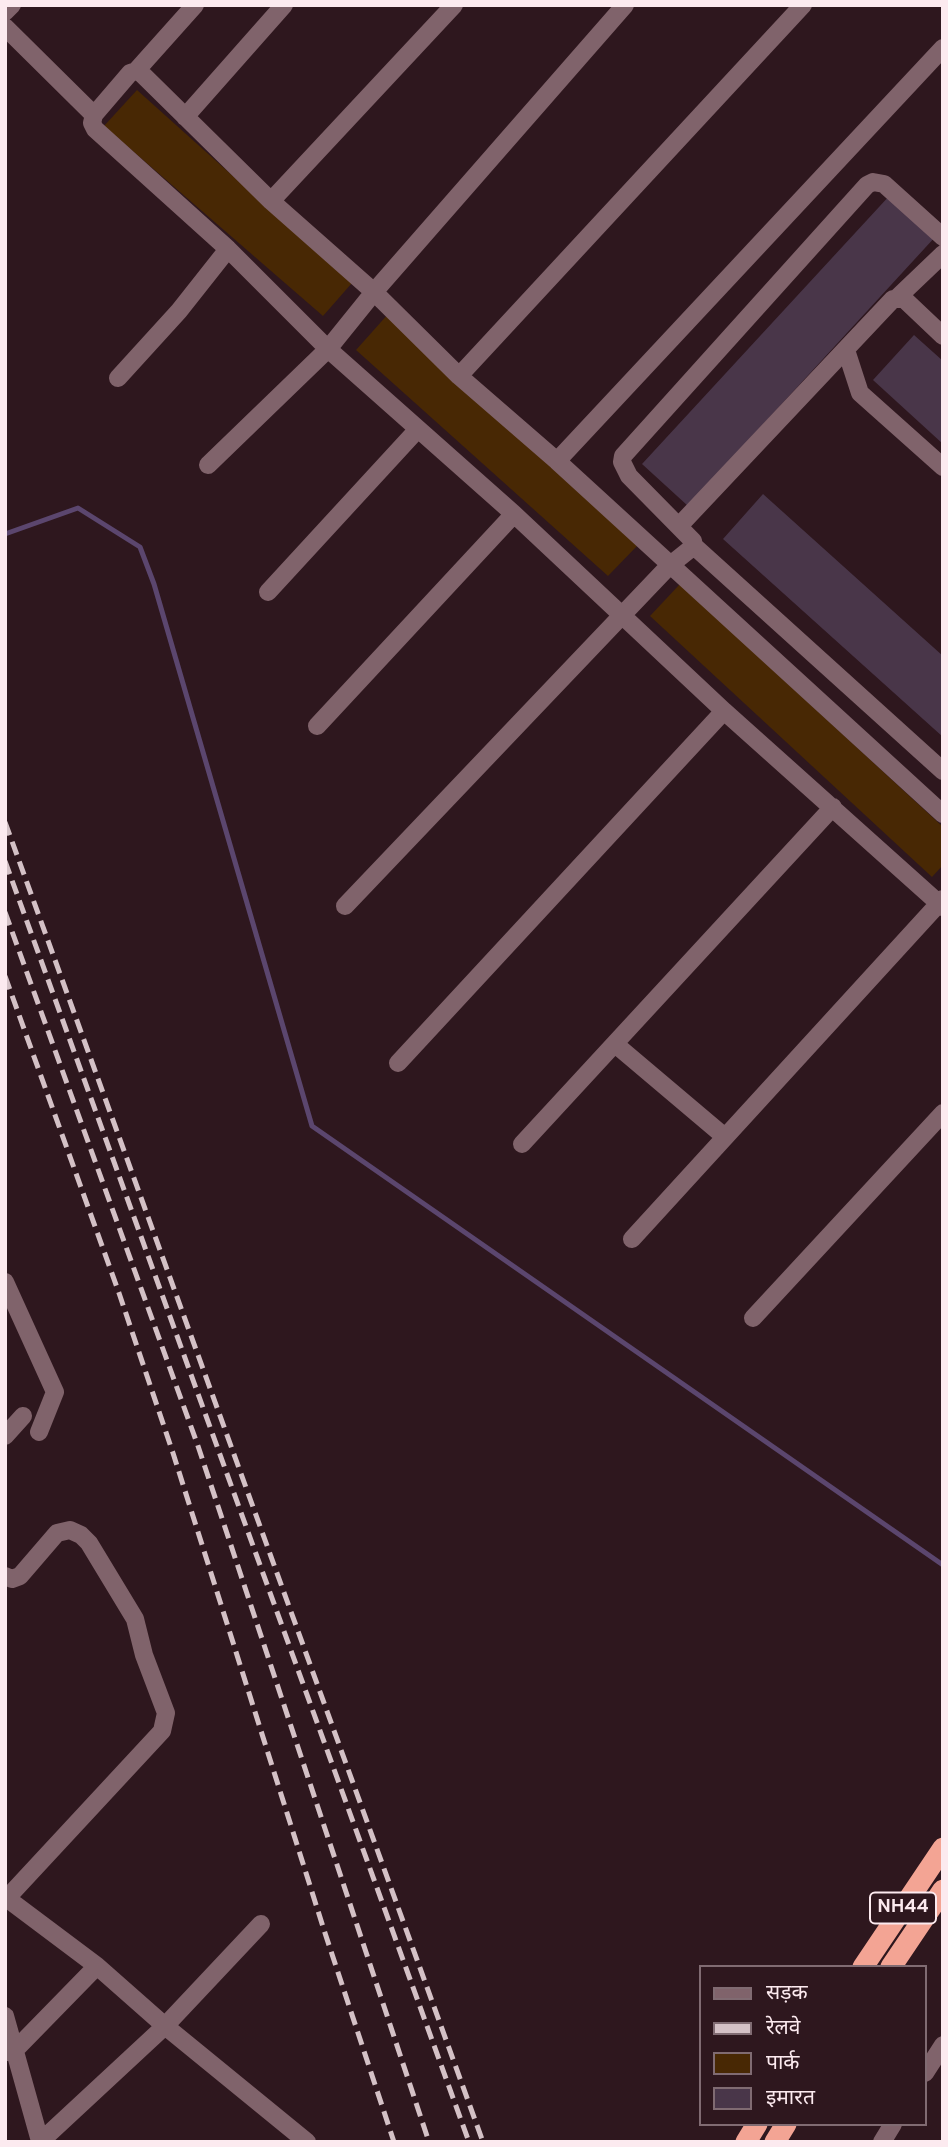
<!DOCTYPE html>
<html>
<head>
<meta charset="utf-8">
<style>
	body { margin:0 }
	#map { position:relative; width:948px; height:2147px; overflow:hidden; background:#2e171e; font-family:Overpass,"Noto Sans Devanagari",sans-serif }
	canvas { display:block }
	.frame { position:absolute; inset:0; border:7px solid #fceaef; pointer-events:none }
	.legend { position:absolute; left:699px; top:1965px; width:228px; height:161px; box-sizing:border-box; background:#2e171e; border:2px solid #806b72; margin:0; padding:9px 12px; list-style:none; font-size:21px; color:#fceaef }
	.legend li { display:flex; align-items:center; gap:14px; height:35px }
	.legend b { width:35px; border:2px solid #806b72 }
</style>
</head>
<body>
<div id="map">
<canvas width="948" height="2147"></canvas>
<div class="frame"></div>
<ul class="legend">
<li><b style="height:9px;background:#80636b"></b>सड़क</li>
<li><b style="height:9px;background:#d4c1c6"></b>रेलवे</li>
<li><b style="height:19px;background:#482804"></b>पार्क</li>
<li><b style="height:19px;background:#493649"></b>इमारत</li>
</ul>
</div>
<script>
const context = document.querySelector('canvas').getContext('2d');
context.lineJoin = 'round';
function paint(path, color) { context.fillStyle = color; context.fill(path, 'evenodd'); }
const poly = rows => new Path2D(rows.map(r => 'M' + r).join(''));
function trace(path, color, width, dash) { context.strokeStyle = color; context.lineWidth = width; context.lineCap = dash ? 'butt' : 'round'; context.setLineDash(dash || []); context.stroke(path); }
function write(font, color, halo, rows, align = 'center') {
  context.font = font + ' Overpass,sans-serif'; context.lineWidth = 6; context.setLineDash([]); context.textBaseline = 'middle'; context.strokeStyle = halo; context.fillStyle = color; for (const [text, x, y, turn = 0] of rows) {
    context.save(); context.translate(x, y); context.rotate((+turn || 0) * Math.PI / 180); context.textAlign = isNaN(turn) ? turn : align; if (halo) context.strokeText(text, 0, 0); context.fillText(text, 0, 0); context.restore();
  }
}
paint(poly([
	[137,90,352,283,323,316,104,126],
	[389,313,637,546,608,576,356,350],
	[680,584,943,827,943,865,932,877,650,616]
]), '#482804');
trace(poly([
	[5,534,78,508,140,547,154,584,312,1126,943,1565]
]), '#5b466e', 5);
paint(poly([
	[891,194,936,236,688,506,642,464],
	[914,335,943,361,943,444,873,380],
	[763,494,943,656,943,737,723,539]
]), '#493649');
trace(poly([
	[5,12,12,5],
	[5,27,94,115],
	[136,71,195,5],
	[185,117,284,5],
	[271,201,454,5],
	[898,297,943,254],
	[846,350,860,393,943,467],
	[459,376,803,5],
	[118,378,179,311,228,249],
	[557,461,943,48],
	[208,465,328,349,374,292,625,5],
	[679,526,893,299,904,299,943,336],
	[694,546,943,771],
	[268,592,418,429],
	[317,726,514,514],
	[943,814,557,461,459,376,374,292,271,201,141,73,136,71,130,73,94,115,92,123,95,129,228,249,328,349,514,514,724,711,943,907],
	[345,906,669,566,694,546,693,541,629,476,622,462,623,456,867,185,873,182,884,184,943,237],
	[615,1044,725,1137],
	[398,1063,724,711],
	[522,1144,833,807],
	[632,1239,943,899],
	[5,1282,55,1392,39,1432],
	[753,1318,943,1113],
	[5,1436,23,1416],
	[5,1576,12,1579,20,1576,57,1533,70,1530,81,1535,89,1543,135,1619,144,1655,166,1713,162,1731,7,1898],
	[5,1897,97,1966,165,2026,307,2142],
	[5,2016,40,2141],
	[7,2052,14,2051,97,1966],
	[925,2073,943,2045],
	[40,2142,165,2026,261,1924],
	[882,2142,893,2124]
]), '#80636b', 18);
trace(poly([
	[863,1967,943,1848],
	[891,1967,943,1890],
	[746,2142,757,2124],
	[775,2142,786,2124]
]), '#f3a494', 21);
trace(poly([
	[5,822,483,2142],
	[5,861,469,2142],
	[5,912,198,1446,429,2142],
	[5,976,119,1293,173,1453,325,1933,394,2142]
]), '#d4c1c6', 5, [14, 7]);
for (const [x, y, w] of [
	[903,1908,66]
]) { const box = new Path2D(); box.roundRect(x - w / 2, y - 15.5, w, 31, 5); context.fillStyle = '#2e171e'; context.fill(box); trace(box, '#fceaef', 2); }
write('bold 19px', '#fceaef', null, [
	["NH44",903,1908]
]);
</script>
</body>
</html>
